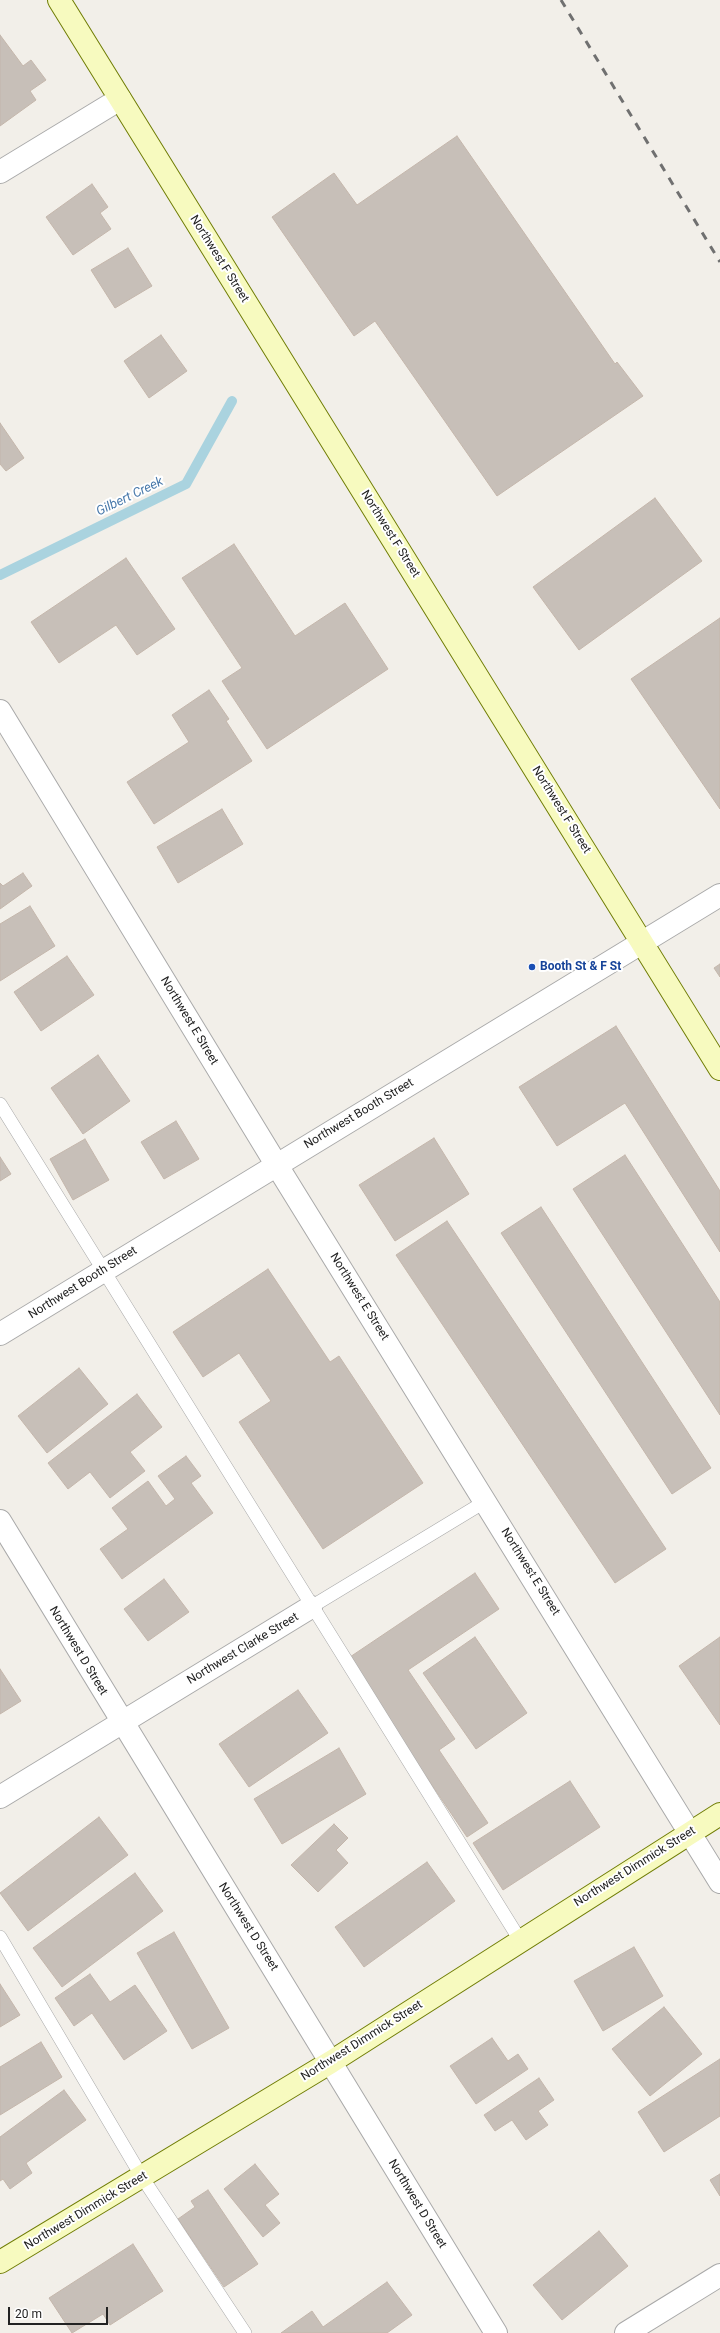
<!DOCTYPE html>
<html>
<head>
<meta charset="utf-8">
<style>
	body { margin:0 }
	#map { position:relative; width:720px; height:2333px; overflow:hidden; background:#f2efe9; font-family:Roboto,sans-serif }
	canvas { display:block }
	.scale { position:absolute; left:8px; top:2307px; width:100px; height:18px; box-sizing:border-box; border:2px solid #222; border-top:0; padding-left:5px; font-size:12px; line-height:14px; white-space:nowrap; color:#222; -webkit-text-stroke:3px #fff; paint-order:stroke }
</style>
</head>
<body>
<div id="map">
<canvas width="720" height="2333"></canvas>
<div class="scale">20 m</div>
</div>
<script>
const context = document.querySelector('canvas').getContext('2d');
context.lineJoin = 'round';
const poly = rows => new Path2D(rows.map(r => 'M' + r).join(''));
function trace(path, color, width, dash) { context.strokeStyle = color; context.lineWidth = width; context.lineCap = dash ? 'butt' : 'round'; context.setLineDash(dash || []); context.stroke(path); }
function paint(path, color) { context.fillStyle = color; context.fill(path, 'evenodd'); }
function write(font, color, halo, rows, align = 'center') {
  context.font = font + ' Roboto,sans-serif'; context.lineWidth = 4; context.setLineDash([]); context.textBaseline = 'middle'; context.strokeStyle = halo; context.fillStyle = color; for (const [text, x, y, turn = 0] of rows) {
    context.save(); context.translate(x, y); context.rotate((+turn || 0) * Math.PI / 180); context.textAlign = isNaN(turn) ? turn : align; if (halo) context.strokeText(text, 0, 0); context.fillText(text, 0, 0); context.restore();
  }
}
trace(poly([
	[0,575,186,484,232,401]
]), '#aad3df', 10);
const building = poly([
	[0,35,23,66,31,60,46,80,30,91,36,100,0,126,0,35],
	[457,136,615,364,617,362,643,396,497,496,375,321,354,336,272,217,334,173,357,205,457,136],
	[92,184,108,207,100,213,111,229,73,255,46,217,92,184],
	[128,248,152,286,115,308,91,270,128,248],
	[161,335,187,371,149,398,124,361,161,335],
	[0,423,24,458,6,471,0,464,0,423],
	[655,498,702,561,579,650,533,587,655,498],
	[234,544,295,636,345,603,388,669,267,749,222,681,242,668,182,578,234,544],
	[126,558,175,629,137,655,116,625,59,663,31,622,126,558],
	[720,618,720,809,631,679,720,618],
	[209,690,229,719,226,721,252,761,154,824,127,782,189,742,172,715,209,690],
	[222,809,243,844,178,883,157,847,222,809],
	[23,873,32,886,0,909,0,883,3,886,23,873],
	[30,906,55,946,0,981,0,924,30,906],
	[67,956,94,995,41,1031,14,992,67,956],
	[720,964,720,977,714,968,720,964],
	[616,1026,720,1191,720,1252,625,1103,557,1146,519,1087,616,1026],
	[98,1055,130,1101,83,1134,51,1088,98,1055],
	[176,1121,199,1159,164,1179,141,1142,176,1121],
	[434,1138,469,1194,395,1241,359,1185,434,1138],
	[85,1139,109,1180,73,1200,50,1159,85,1139],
	[625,1155,720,1302,720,1415,573,1189,625,1155],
	[0,1157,11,1174,0,1181,0,1157],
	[541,1207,711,1468,672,1494,501,1233,541,1207],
	[447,1221,666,1549,615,1583,396,1255,447,1221],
	[268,1269,330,1362,339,1356,423,1483,323,1549,239,1422,271,1401,239,1353,203,1377,173,1332,268,1269],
	[79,1368,108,1404,47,1453,18,1416,79,1368],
	[137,1394,162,1427,130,1452,145,1471,110,1498,90,1472,68,1489,48,1463,137,1394],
	[186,1456,201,1476,191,1483,213,1513,122,1579,100,1549,128,1529,112,1508,148,1481,166,1506,175,1499,158,1476,186,1456],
	[475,1573,499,1609,408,1670,455,1739,439,1750,488,1823,467,1837,347,1659,475,1573],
	[164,1579,189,1612,148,1641,124,1609,164,1579],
	[475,1637,527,1713,476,1749,423,1673,475,1637],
	[720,1637,720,1725,679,1666,720,1637],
	[0,1669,21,1701,0,1714,0,1669],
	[298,1690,328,1733,249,1787,219,1744,298,1690],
	[339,1748,366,1794,282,1844,254,1799,339,1748],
	[570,1781,600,1827,503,1890,473,1843,570,1781],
	[99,1817,128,1855,28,1931,0,1893,99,1817],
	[334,1824,348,1838,336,1850,348,1863,318,1892,291,1865,334,1824],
	[427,1862,455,1901,364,1967,335,1927,427,1862],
	[135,1873,163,1911,62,1987,33,1948,135,1873],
	[174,1932,229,2028,192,2049,137,1953,174,1932],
	[634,1947,663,1996,603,2031,574,1981,634,1947],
	[90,1974,110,2002,135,1985,167,2031,124,2060,92,2013,74,2026,55,1998,90,1974],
	[0,1984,20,2015,0,2027,0,1984],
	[664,2007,702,2054,650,2096,612,2049,664,2007],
	[492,2038,508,2061,518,2054,528,2069,476,2104,450,2066,492,2038],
	[41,2042,62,2077,0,2115,0,2067,41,2042],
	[720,2059,720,2116,664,2152,638,2112,720,2059],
	[539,2078,554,2100,538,2111,548,2125,526,2140,512,2120,495,2131,484,2115,539,2078],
	[64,2090,86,2120,26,2163,32,2173,10,2189,3,2179,0,2181,0,2137,64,2090],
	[255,2164,279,2194,265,2205,280,2223,263,2237,224,2189,255,2164],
	[720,2174,720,2196,710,2180,720,2174],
	[208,2190,258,2264,224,2287,178,2219,195,2207,191,2201,208,2190],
	[599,2231,628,2266,562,2320,533,2285,599,2231],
	[133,2244,163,2291,110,2325,103,2314,72,2333,49,2298,133,2244],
	[387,2282,412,2315,387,2333,281,2333,312,2311,323,2327,387,2282]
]);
paint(building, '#c7bfb8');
trace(building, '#c4b6ab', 1);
const service = poly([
	[0,1104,520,1940],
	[311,1607,486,1501],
	[0,1937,142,2177,245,2333]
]);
const minor = poly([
	[0,711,276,1164,720,1882],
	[0,1521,496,2333],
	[0,1797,311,1607],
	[626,2333,720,2275]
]);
const tertiary = poly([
	[0,172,120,99],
	[0,1334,720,895]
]);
const secondary = poly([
	[59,0,720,1069],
	[0,2262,331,2062,720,1814]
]);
trace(service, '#a9a9a9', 14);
trace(minor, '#a9a9a9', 24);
trace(tertiary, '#a9a9a9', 24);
trace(secondary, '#707d05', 24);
trace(service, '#fff', 13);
trace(minor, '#fff', 22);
trace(tertiary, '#fff', 22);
trace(secondary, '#f7fabf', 22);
trace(poly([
	[561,0,720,262]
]), '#707070', 3, [8, 8]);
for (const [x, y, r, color] of [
	[532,967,4,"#1a4fb4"]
]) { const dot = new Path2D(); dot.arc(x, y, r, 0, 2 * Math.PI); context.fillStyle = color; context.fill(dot); trace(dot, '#fff', 1.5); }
write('12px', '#222', '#fff', [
	["Northwest F Street",219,259,58],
	["Northwest F Street",390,534,58],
	["Northwest F Street",561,810,58],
	["Northwest E Street",189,1021,59],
	["Northwest Booth Street",359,1114,-31],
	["Northwest Booth Street",83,1283,-32],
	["Northwest E Street",359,1297,58],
	["Northwest E Street",530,1572,58],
	["Northwest Clarke Street",243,1649,-31],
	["Northwest D Street",78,1651,59],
	["Northwest Dimmick Street",635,1867,-32],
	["Northwest D Street",248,1927,58],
	["Northwest Dimmick Street",362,2041,-32],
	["Northwest D Street",417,2204,59],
	["Northwest Dimmick Street",86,2211,-31]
]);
write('bold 12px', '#164399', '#fff', [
	["Booth St & F St",540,967]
], 'left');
write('italic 13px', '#4a7aab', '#fff', [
	["Gilbert Creek",130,497,-26]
]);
</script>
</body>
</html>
